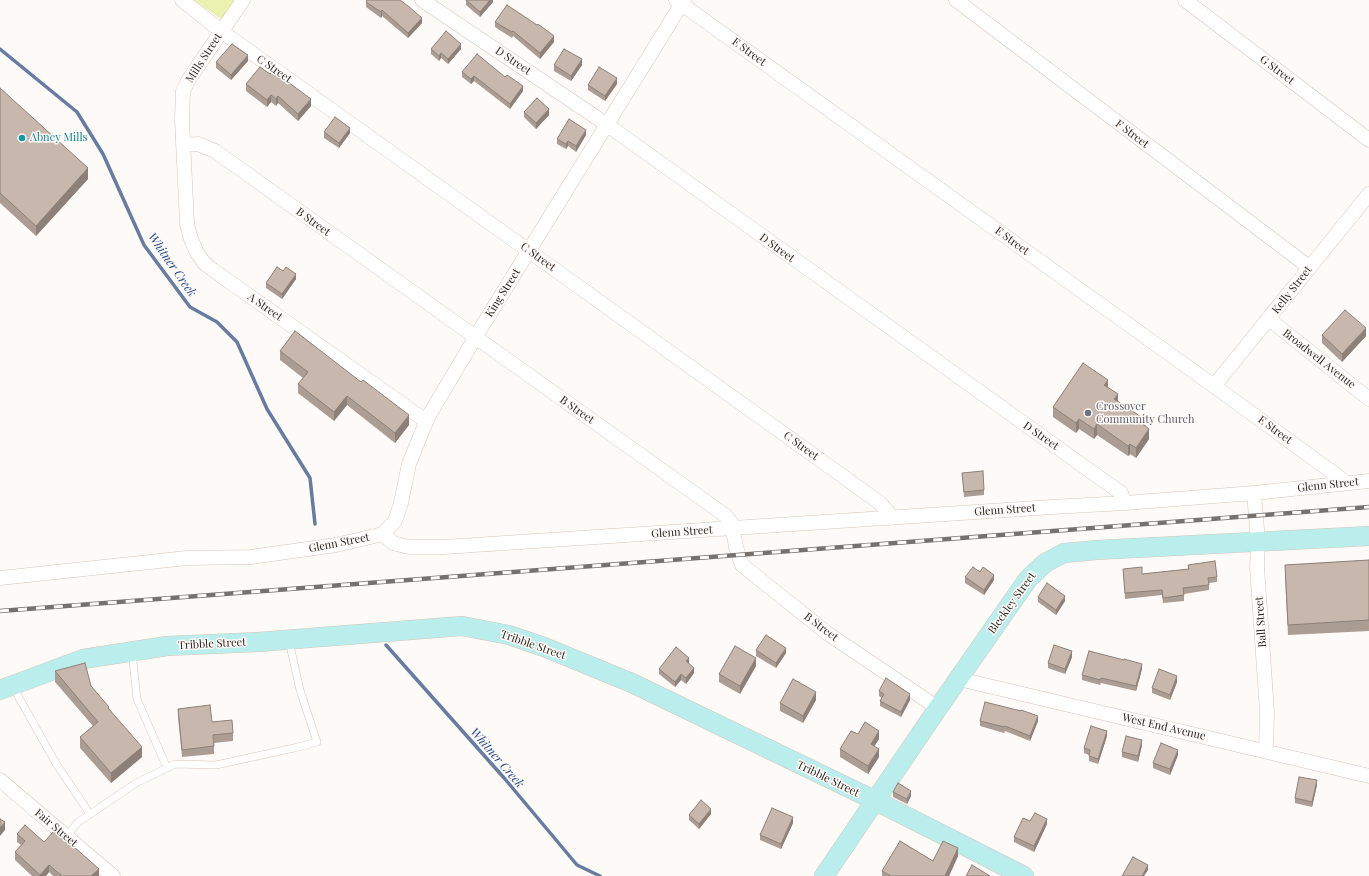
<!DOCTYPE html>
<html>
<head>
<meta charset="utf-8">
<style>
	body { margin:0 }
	canvas { display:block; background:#fefaf8 }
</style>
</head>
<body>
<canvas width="1369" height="876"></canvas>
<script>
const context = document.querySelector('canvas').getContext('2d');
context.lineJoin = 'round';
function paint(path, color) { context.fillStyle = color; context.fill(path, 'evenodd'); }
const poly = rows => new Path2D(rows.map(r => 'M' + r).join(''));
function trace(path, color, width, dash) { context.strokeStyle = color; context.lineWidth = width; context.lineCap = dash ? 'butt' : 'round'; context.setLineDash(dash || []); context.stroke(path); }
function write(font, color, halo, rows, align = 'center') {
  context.font = font + ' "Playfair Display",serif'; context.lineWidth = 3; context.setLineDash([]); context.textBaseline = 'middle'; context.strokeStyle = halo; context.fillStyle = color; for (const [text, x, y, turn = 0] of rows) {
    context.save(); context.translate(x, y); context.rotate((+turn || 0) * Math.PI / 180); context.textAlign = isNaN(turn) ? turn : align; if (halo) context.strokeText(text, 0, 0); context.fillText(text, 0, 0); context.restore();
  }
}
paint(poly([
	[194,0,235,0,222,20]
]), '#e9f2ae');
trace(poly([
	[0,49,77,112,103,154,144,245,190,307,217,322,237,342,267,409,310,478,315,524],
	[386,645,505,779,577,865,600,876]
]), '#667ca2', 3.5);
const lane = poly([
	[132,652,137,699,167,768],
	[13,685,18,696,57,765,90,814],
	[67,837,77,823,136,783,175,764,216,765,294,748,317,742,300,690,289,641]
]);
const street = poly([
	[182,0,221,31,529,251,880,503,888,512,890,518],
	[243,0,189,79,183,91,182,119,187,224,191,239,197,253,205,264,213,270,426,421],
	[422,0,606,124,1121,493,1125,503],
	[676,0,1214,386,1347,483],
	[956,0,1309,267],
	[1185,0,1369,140],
	[183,145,198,144,215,151,726,516,732,524,736,547,742,565,827,633,938,708],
	[1269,319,1369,399],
	[1214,386,1369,194],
	[1254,493,1258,541,1257,567,1267,712,1266,751],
	[383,534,393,543,409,547,444,547,1052,507,1125,503,1254,493,1369,481],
	[383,534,395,521,401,503,409,464,428,417,481,328,684,0],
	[0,578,187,558,251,557,336,545,383,534],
	[959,679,1369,776],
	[0,780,113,876]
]);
const secondary = poly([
	[0,690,83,659,167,646,258,642,462,626,509,635,544,647,632,683,876,801,1024,876],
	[824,876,938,708,1028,579,1045,563,1064,553,1097,550,1369,536]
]);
trace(lane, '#d6c5b9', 8);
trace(street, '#d6c5b9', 15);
trace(secondary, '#d6c5b9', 20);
trace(lane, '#fff', 7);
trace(street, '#fff', 14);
trace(secondary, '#baeeec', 19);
const rail = poly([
	[0,611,1369,507]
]);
trace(rail, '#77716d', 4.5);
trace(rail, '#fefaf8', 3, [9]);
paint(poly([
	[466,0,493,0,493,2,480,17,466,5],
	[366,2,422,23,408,38,382,16,381,18,366,7],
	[495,22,554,42,540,59,513,36,512,38,495,27],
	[431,49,461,49,448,64,441,58,439,61,431,54],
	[248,61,231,80,216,68,216,62],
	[554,65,582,65,571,81,554,71],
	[462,72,523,91,510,109,474,81,471,84,462,77],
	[246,84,311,106,298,121,278,103,276,106,271,102,267,107,246,91],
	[617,84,605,101,588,90,588,85],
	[0,88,88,179,36,236,0,203],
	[524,112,549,115,536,129,524,117],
	[324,132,350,133,339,148,324,138],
	[586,135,576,152,568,146,566,149,557,144,557,139],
	[296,279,282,299,266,288,266,283],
	[1322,335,1366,336,1342,362,1322,343],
	[280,351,409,425,395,443,347,405,334,421,298,393,298,384,303,378,280,360],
	[1108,387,1118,401,1146,426,1149,439,1136,458,1130,454,1128,456,1097,435,1094,439,1079,429,1076,433,1053,417,1053,407],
	[962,473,984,490,984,495,964,497],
	[1369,560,1369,631,1288,635,1285,576,1285,565],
	[1188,565,1217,577,1217,582,1209,583,1209,590,1184,594,1184,601,1163,603,1162,595,1125,599,1123,569,1142,574,1188,569],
	[980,572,994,580,984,595,965,583,965,577],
	[1038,597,1065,601,1056,615,1038,602],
	[756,650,786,653,776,668,756,656],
	[1072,657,1065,674,1048,668,1048,663],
	[689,663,694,673,686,684,681,680,675,687,659,674,659,669],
	[756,666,740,694,719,682,719,674],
	[1142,669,1136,691,1101,683,1100,685,1082,680,1082,675],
	[55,671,91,686,109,710,142,757,111,783,80,748,80,737,93,726,55,682],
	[1177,682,1170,700,1152,693,1152,688],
	[879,691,910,700,901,717,880,706,880,701,882,698,879,696],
	[816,700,803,723,780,711,780,703],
	[178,709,212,722,233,733,233,741,214,743,214,754,182,757,178,717],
	[980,721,1038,721,1030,741,1005,731,1004,733,980,726],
	[858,734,879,739,874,746,879,757,868,774,840,757,840,749],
	[1107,736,1098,764,1089,761,1089,755,1084,753,1084,748],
	[1142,745,1138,762,1122,757,1122,752],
	[1178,755,1170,775,1153,768,1153,763],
	[1317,785,1312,807,1295,803,1295,798],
	[893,792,911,796,907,804,893,797],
	[711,814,699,829,689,820,689,815],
	[1030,821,1047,824,1034,852,1014,842,1014,837],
	[793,823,781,849,760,840,760,835],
	[17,834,44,842,99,876,53,876,49,872,46,876,32,876,15,860,15,852,21,845,17,842],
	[958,856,949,876,882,876,882,871,933,861]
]), '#ac9d94');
paint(poly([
	[490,0,493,0,493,2,480,17,480,12],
	[382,10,382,16,381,18,381,12],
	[422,18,422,23,408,38,408,33],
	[554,36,554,42,540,59,540,53],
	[461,44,461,49,448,64,448,59],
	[441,53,441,58,439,61,439,56],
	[248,55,248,61,231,80,231,75],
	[582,59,582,65,571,81,571,76],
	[474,76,474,81,471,84,471,79],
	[617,78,617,84,605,101,605,96],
	[523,86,523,91,510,109,510,104],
	[271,95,271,102,267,107,267,100],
	[278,96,278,103,276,106,276,99],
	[311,99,311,106,298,121,298,114],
	[549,109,549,115,536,129,536,123],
	[350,128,350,133,339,148,339,143],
	[586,130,586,135,576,152,576,146],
	[568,141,568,146,566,149,566,144],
	[88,168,88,179,36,236,36,226],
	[296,274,296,279,282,299,282,294],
	[1366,328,1366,336,1342,362,1342,354],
	[1108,380,1108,390,1104,385],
	[1118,394,1118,404,1114,399],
	[347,396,347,405,334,421,334,412],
	[409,415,409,425,395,443,395,433],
	[1079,419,1079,429,1076,433,1076,423],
	[1097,424,1097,435,1094,439,1094,429],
	[1149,429,1149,439,1136,458,1136,448],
	[1130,444,1130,454,1128,456,1128,446],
	[994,575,994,580,984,595,984,590],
	[1065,596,1065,601,1056,615,1056,610],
	[786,648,786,653,776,668,776,663],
	[1072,651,1072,657,1065,674,1065,669],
	[689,658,689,663,686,667,686,661],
	[756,658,756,666,740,694,740,686],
	[1142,664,1142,669,1136,691,1136,686],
	[694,668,694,673,686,684,686,678],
	[681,674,681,680,675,687,675,682],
	[1177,676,1177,682,1170,700,1170,695],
	[816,692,816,700,803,723,803,716],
	[910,694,910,700,901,717,901,712],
	[1038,716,1038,721,1030,741,1030,736],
	[879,731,879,739,871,752,871,744],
	[1107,731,1107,736,1098,764,1098,759],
	[1142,740,1142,745,1138,762,1138,756],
	[142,747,142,757,111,783,111,773],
	[879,749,879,757,868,774,868,766],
	[1178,750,1178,755,1170,775,1170,769],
	[1317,780,1317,785,1312,807,1312,802],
	[911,791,911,796,907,804,907,799],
	[711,809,711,814,699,829,699,824],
	[793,817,793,823,781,849,781,844],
	[1047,819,1047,824,1034,852,1034,846],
	[5,822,5,830,0,836,0,828],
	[958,848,958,856,949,876,945,876],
	[49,865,49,872,46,876,40,876,40,875],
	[1148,865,1148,870,1144,876,1142,876],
	[99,869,99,876,91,876]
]), '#8c8078');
const building = poly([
	[367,0,400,0,408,6,422,18,408,33,382,10,381,12,366,2,367,0],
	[466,0,490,0,480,12,466,0],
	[507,5,537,25,538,24,554,36,540,53,513,31,512,32,495,22,507,5],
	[446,31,461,44,448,59,441,53,439,56,431,49,446,31],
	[232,44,248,55,231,75,216,62,232,44],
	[564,49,582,59,571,76,554,65,564,49],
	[477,54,505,77,507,75,523,86,510,104,474,76,471,79,462,72,477,54],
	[260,67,270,74,273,71,311,99,298,114,278,96,276,99,271,95,267,100,246,84,260,67],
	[599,67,617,78,605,96,588,85,599,67],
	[0,88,88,168,36,226,0,193,0,88],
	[537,98,549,109,536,123,524,112,537,98],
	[335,117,350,128,339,143,324,132,335,117],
	[569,119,586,130,576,146,568,141,566,144,557,139,569,119],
	[277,267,283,271,286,267,296,274,282,294,266,283,277,267],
	[1345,310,1366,328,1342,354,1322,335,1345,310],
	[295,331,361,382,363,380,409,415,395,433,347,396,334,412,298,384,308,372,280,351,295,331],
	[1083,363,1108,380,1104,385,1118,394,1114,399,1146,420,1143,424,1149,429,1136,448,1130,444,1128,446,1097,424,1094,429,1079,419,1076,423,1053,407,1083,363],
	[983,471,984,490,964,492,962,473,983,471],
	[1369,560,1369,620,1288,625,1285,565,1369,560],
	[1215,561,1217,577,1208,578,1209,585,1183,588,1184,595,1163,598,1162,590,1125,593,1123,569,1142,567,1142,574,1189,569,1188,565,1215,561],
	[973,567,980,572,983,567,994,575,984,590,965,577,973,567],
	[1047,583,1065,596,1056,610,1038,597,1047,583],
	[766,635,786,648,776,663,756,650,766,635],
	[1054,645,1072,651,1065,669,1048,663,1054,645],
	[735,646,756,658,740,686,719,674,735,646],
	[676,647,689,658,686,661,694,668,686,678,681,674,675,682,659,669,676,647],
	[1089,651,1124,660,1124,659,1142,664,1136,686,1101,678,1100,680,1082,675,1089,651],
	[85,663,91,686,109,707,108,708,142,747,111,773,80,737,98,722,55,671,85,663],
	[1159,669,1177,676,1170,695,1152,688,1159,669],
	[886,678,910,694,901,712,880,701,884,694,879,691,886,678],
	[793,679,816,692,803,716,780,703,793,679],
	[985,702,1021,711,1021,710,1038,716,1030,736,1005,726,1004,727,980,721,985,702],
	[210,705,212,722,232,720,233,733,213,735,214,746,182,750,178,709,210,705],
	[865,722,879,731,871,744,879,749,868,766,840,749,851,731,858,734,865,722],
	[1091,726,1107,731,1098,759,1089,756,1090,750,1084,748,1091,726],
	[1126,736,1142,740,1138,756,1122,752,1126,736],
	[1161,743,1178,750,1170,769,1153,763,1161,743],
	[1299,777,1317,780,1312,802,1295,798,1299,777],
	[898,783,911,791,907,799,893,792,898,783],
	[701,800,711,809,699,824,689,815,701,800],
	[772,808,793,817,781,844,760,835,772,808],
	[1035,813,1047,819,1034,846,1014,837,1023,818,1030,821,1035,813],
	[0,819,5,822,0,828,0,819],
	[25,825,44,842,55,830,99,869,91,876,62,876,49,865,40,875,15,852,25,841,17,834,25,825],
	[900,841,933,861,943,841,958,848,945,876,891,876,882,871,900,841],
	[1133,857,1148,865,1142,876,1122,876,1133,857],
	[972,865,990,876,966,876,972,865]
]);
paint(building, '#c8b7ac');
trace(building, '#8c8078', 1);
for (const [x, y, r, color] of [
	[22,138,4,"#0f9aa8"],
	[1088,413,4,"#6b7280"]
]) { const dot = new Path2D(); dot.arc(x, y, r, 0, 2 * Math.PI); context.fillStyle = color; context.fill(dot); trace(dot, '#fefaf8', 1.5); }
write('11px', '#2c2621', '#fefaf8', [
	["E Street",749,52,36],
	["Mills Street",204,58,-57],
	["D Street",513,61,34],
	["C Street",274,69,35],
	["G Street",1277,70,37],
	["F Street",1132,134,37],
	["B Street",313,222,36],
	["E Street",1012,241,36],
	["D Street",777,248,36],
	["C Street",538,257,36],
	["Kelly Street",1292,290,-52],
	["King Street",503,293,-58],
	["A Street",265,307,35],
	["Broadwell Avenue",1319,359,38],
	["B Street",577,410,35],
	["E Street",1275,430,36],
	["D Street",1041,436,35],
	["C Street",801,446,36],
	["Glenn Street",1328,485,-6],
	["Glenn Street",1005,510,-4],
	["Glenn Street",682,532,-4],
	["Glenn Street",339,543,-11],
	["Bleckley Street",1012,603,-54],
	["Ball Street",1261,622,-94],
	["B Street",821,627,37],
	["Tribble Street",212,644,-3],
	["Tribble Street",533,645,19],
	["West End Avenue",1164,727,13],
	["Tribble Street",828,779,26],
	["Fair Street",56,828,40]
]);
write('11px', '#0d838f', '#fefaf8', [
	["Abney Mills",30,138]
], 'left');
write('11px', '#5b616d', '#fefaf8', [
	["Crossover",1096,407],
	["Community Church",1096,420]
], 'left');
write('italic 12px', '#224a8f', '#fefaf8', [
	["Whitner Creek",172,265,55],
	["Whitner Creek",497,758,49]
]);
</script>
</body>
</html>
